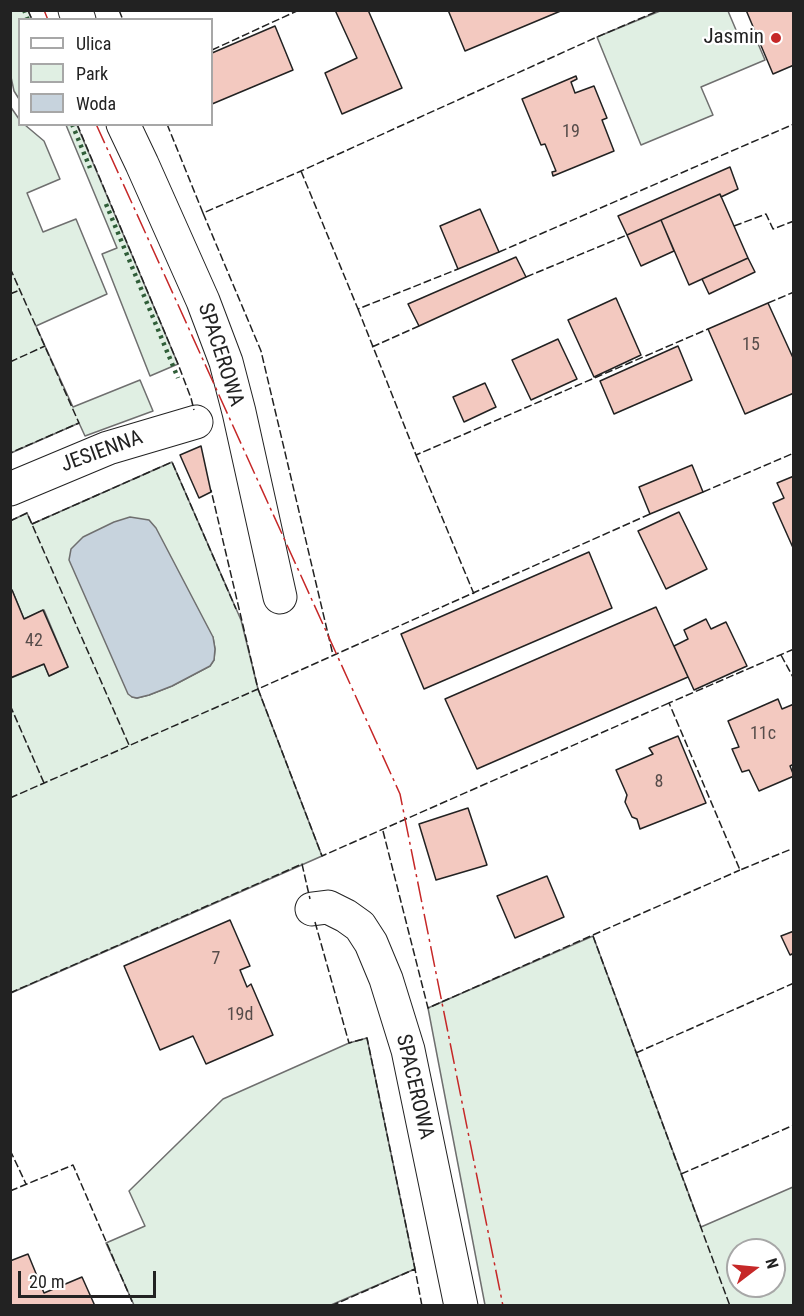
<!DOCTYPE html>
<html>
<head>
<meta charset="utf-8">
<style>
	body { margin:0 }
	#map { position:relative; width:804px; height:1316px; overflow:hidden; background:#fff; font-family:"Roboto Condensed",sans-serif }
	canvas { display:block }
	.frame { position:absolute; inset:0; border:12px solid #222; pointer-events:none }
	.legend { position:absolute; left:18px; top:18px; width:195px; height:108px; box-sizing:border-box; background:#fff; border:2px solid #a7a7a7; margin:0; padding:8px 10px; list-style:none; font-size:18px; color:#222 }
	.legend li { display:flex; align-items:center; gap:12px; height:30px }
	.legend b { width:30px; border:2px solid #a7a7a7 }
	.north { position:absolute; left:726px; top:1238px; width:60px; height:60px; box-sizing:border-box; background:#fff; border:2px solid #a7a7a7; border-radius:50%; rotate:74deg; font-size:16px; font-weight:700; line-height:24px; text-align:center; color:#222 }
	.north::after { content:''; display:block; margin:auto; width:21px; height:27px; background:#c62828; clip-path:polygon(50% 0,100% 100%,50% 72%,0 100%) }
	.scale { position:absolute; left:18px; top:1271px; width:138px; height:27px; box-sizing:border-box; border:3px solid #222; border-top:0; padding-left:8px; font-size:18px; line-height:21px; white-space:nowrap; color:#222; -webkit-text-stroke:4px #fff; paint-order:stroke }
</style>
</head>
<body>
<div id="map">
<canvas width="804" height="1316"></canvas>
<div class="frame"></div>
<ul class="legend">
<li><b style="height:8px;background:#fff"></b>Ulica</li>
<li><b style="height:16px;background:#e0efe3"></b>Park</li>
<li><b style="height:16px;background:#c7d3dd"></b>Woda</li>
</ul>
<div class="north">N</div>
<div class="scale">20 m</div>
</div>
<script>
const context = document.querySelector('canvas').getContext('2d');
context.lineJoin = 'round';
function paint(path, color) { context.fillStyle = color; context.fill(path, 'evenodd'); }
const poly = rows => new Path2D(rows.map(r => 'M' + r).join(''));
function trace(path, color, width, dash) { context.strokeStyle = color; context.lineWidth = width; context.lineCap = dash ? 'butt' : 'round'; context.setLineDash(dash || []); context.stroke(path); }
function write(font, color, halo, rows, align = 'center') {
  context.font = font + ' "Roboto Condensed",sans-serif'; context.lineWidth = 4.5; context.setLineDash([]); context.textBaseline = 'middle'; context.strokeStyle = halo; context.fillStyle = color; for (const [text, x, y, turn = 0] of rows) {
    context.save(); context.translate(x, y); context.rotate((+turn || 0) * Math.PI / 180); context.textAlign = isNaN(turn) ? turn : align; if (halo) context.strokeText(text, 0, 0); context.fillText(text, 0, 0); context.restore();
  }
}
const green = poly([
	[10,11,28,11,32,19,20,20,19,99,14,91,11,77,10,11],
	[660,11,728,11,739,37,753,32,765,60,701,87,713,115,641,145,597,37,660,11],
	[10,106,19,119,20,124,25,125,44,141,60,179,27,193,43,232,76,219,107,294,36,326,45,346,73,407,140,380,153,411,85,436,79,423,11,453,10,106],
	[66,125,77,125,178,364,150,376,102,254,117,248,66,125],
	[172,462,241,620,258,689,322,856,11,993,11,678,44,664,49,676,68,667,44,610,24,619,12,590,11,590,10,521,27,513,32,524,172,462],
	[213,637,215,649,214,660,210,666,172,686,149,695,137,698,132,697,213,637],
	[593,936,701,1227,793,1187,793,1305,485,1305,428,1008,593,936],
	[738,1250,774,1250,774,1286,738,1286,738,1250],
	[367,1038,415,1269,331,1305,134,1305,106,1243,145,1226,129,1191,223,1099,349,1043,367,1038]
]);
paint(green, '#e0efe3');
trace(green, '#6f6f6f', 1.5);
const water = poly([
	[130,517,149,520,156,528,213,637,215,649,214,660,210,666,172,686,149,695,137,698,132,697,128,694,69,560,71,549,83,537,114,522,130,517]
]);
paint(water, '#c7d3dd');
trace(water, '#6f6f6f', 1.5);
const building = poly([
	[335,10,368,10,402,88,342,114,325,73,357,58,335,10],
	[448,10,563,10,465,51,448,10],
	[746,10,794,10,794,65,773,74,746,10],
	[275,26,293,70,212,104,212,53,275,26],
	[576,76,577,79,571,82,575,93,594,86,607,118,602,120,614,151,553,176,552,172,556,171,545,144,541,145,522,99,576,76],
	[730,167,738,189,721,197,720,194,627,235,618,216,730,167],
	[720,194,748,258,689,285,661,220,720,194],
	[480,209,499,252,458,269,440,226,480,209],
	[661,220,674,251,641,266,627,235,661,220],
	[516,257,526,277,419,326,408,304,516,257],
	[748,258,755,272,709,294,702,279,748,258],
	[616,298,641,355,594,377,568,320,616,298],
	[768,303,794,360,794,393,745,414,708,329,768,303],
	[558,339,577,379,531,400,512,360,558,339],
	[678,346,692,380,614,414,600,381,678,346],
	[485,383,496,407,464,422,453,397,485,383],
	[201,446,211,492,199,498,180,455,201,446],
	[692,465,703,492,650,514,639,487,692,465],
	[794,476,794,550,773,503,784,498,777,483,794,476],
	[679,512,707,569,666,589,638,531,679,512],
	[589,552,612,608,424,689,401,634,589,552],
	[10,590,12,590,24,619,43,610,68,667,49,676,44,664,10,678,10,590],
	[656,607,688,677,477,769,445,699,656,607],
	[706,619,711,629,726,622,747,666,694,690,674,646,688,639,684,630,706,619],
	[778,699,782,709,794,704,794,764,790,766,794,776,759,791,749,770,742,772,732,749,739,747,728,721,778,699],
	[678,736,706,803,640,829,637,819,632,817,625,802,627,795,616,770,653,754,649,748,678,736],
	[468,808,487,865,436,880,419,824,468,808],
	[547,876,564,917,515,938,497,896,547,876],
	[230,920,250,966,240,970,247,987,251,984,273,1035,206,1064,193,1036,160,1050,124,966,230,920],
	[794,931,794,953,790,955,781,936,794,931],
	[28,1254,44,1293,82,1277,95,1306,10,1306,10,1261,28,1254]
]);
paint(building, '#f3c9c0');
trace(building, '#222', 1.5);
const street = poly([
	[75,10,79,20],
	[123,124,142,164,203,301,226,362,239,412,280,597],
	[10,489,108,448,196,422],
	[312,909,328,907,346,916,360,926,371,943,386,979,408,1050,461,1306]
]);
trace(street, '#222', 35);
trace(street, '#fff', 33);
trace(poly([
	[24,10,28,20],
	[72,124,90,168],
	[106,204,178,378]
]), '#2f5e38', 4.5, [3, 4.5]);
trace(poly([
	[28,10,32,20],
	[119,10,123,20],
	[212,50,299,10],
	[77,124,178,364,191,398,194,410],
	[167,124,203,213,301,171,597,37,660,10],
	[301,171,358,309,458,269],
	[203,213,261,351,333,655],
	[734,226,766,214,773,229,794,221],
	[499,252,794,124],
	[10,268,79,423,10,453],
	[526,277,627,235],
	[10,294,20,290],
	[768,303,794,292],
	[358,309,416,455,708,329],
	[372,347,419,326],
	[10,362,45,346],
	[416,455,474,594],
	[703,492,794,453],
	[650,514,258,689,322,856,669,703],
	[10,521,27,513,129,745],
	[32,524,172,462,236,609],
	[794,649,669,703,740,870,794,848],
	[781,655,794,679],
	[10,705,44,783],
	[10,798,258,689,211,490],
	[383,831,428,1008,740,870],
	[315,922,349,1043,367,1038,415,1269],
	[593,936,730,1306],
	[10,993,302,864,310,899],
	[636,1053,794,983],
	[10,1150,26,1184],
	[681,1174,794,1125],
	[10,1191,73,1165,134,1306],
	[331,1306,415,1269,422,1306]
]), '#222', 1.5, [8, 3]);
trace(poly([
	[44,10,48,20],
	[96,124,400,794,503,1306]
]), '#c62828', 1.5, [21, 4.5, 3, 4.5]);
for (const [x, y, r, color] of [
	[776,38,6,"#c62828"]
]) { const dot = new Path2D(); dot.arc(x, y, r, 0, 2 * Math.PI); context.fillStyle = color; context.fill(dot); trace(dot, '#fff', 2); }
write('18px', '#564c4a', null, [
	["19",571,132],
	["15",751,345],
	["42",34,641],
	["11c",763,734],
	["8",659,782],
	["7",216,959],
	["19d",240,1015]
]);
write('21px', '#222', '#fff', [
	["Jasmin",764,38]
], 'right');
write('21px', '#222', '#fff', [
	["SPACEROWA",220,355,72],
	["JESIENNA",102,452,-20],
	["SPACEROWA",414,1087,77]
]);
</script>
</body>
</html>
